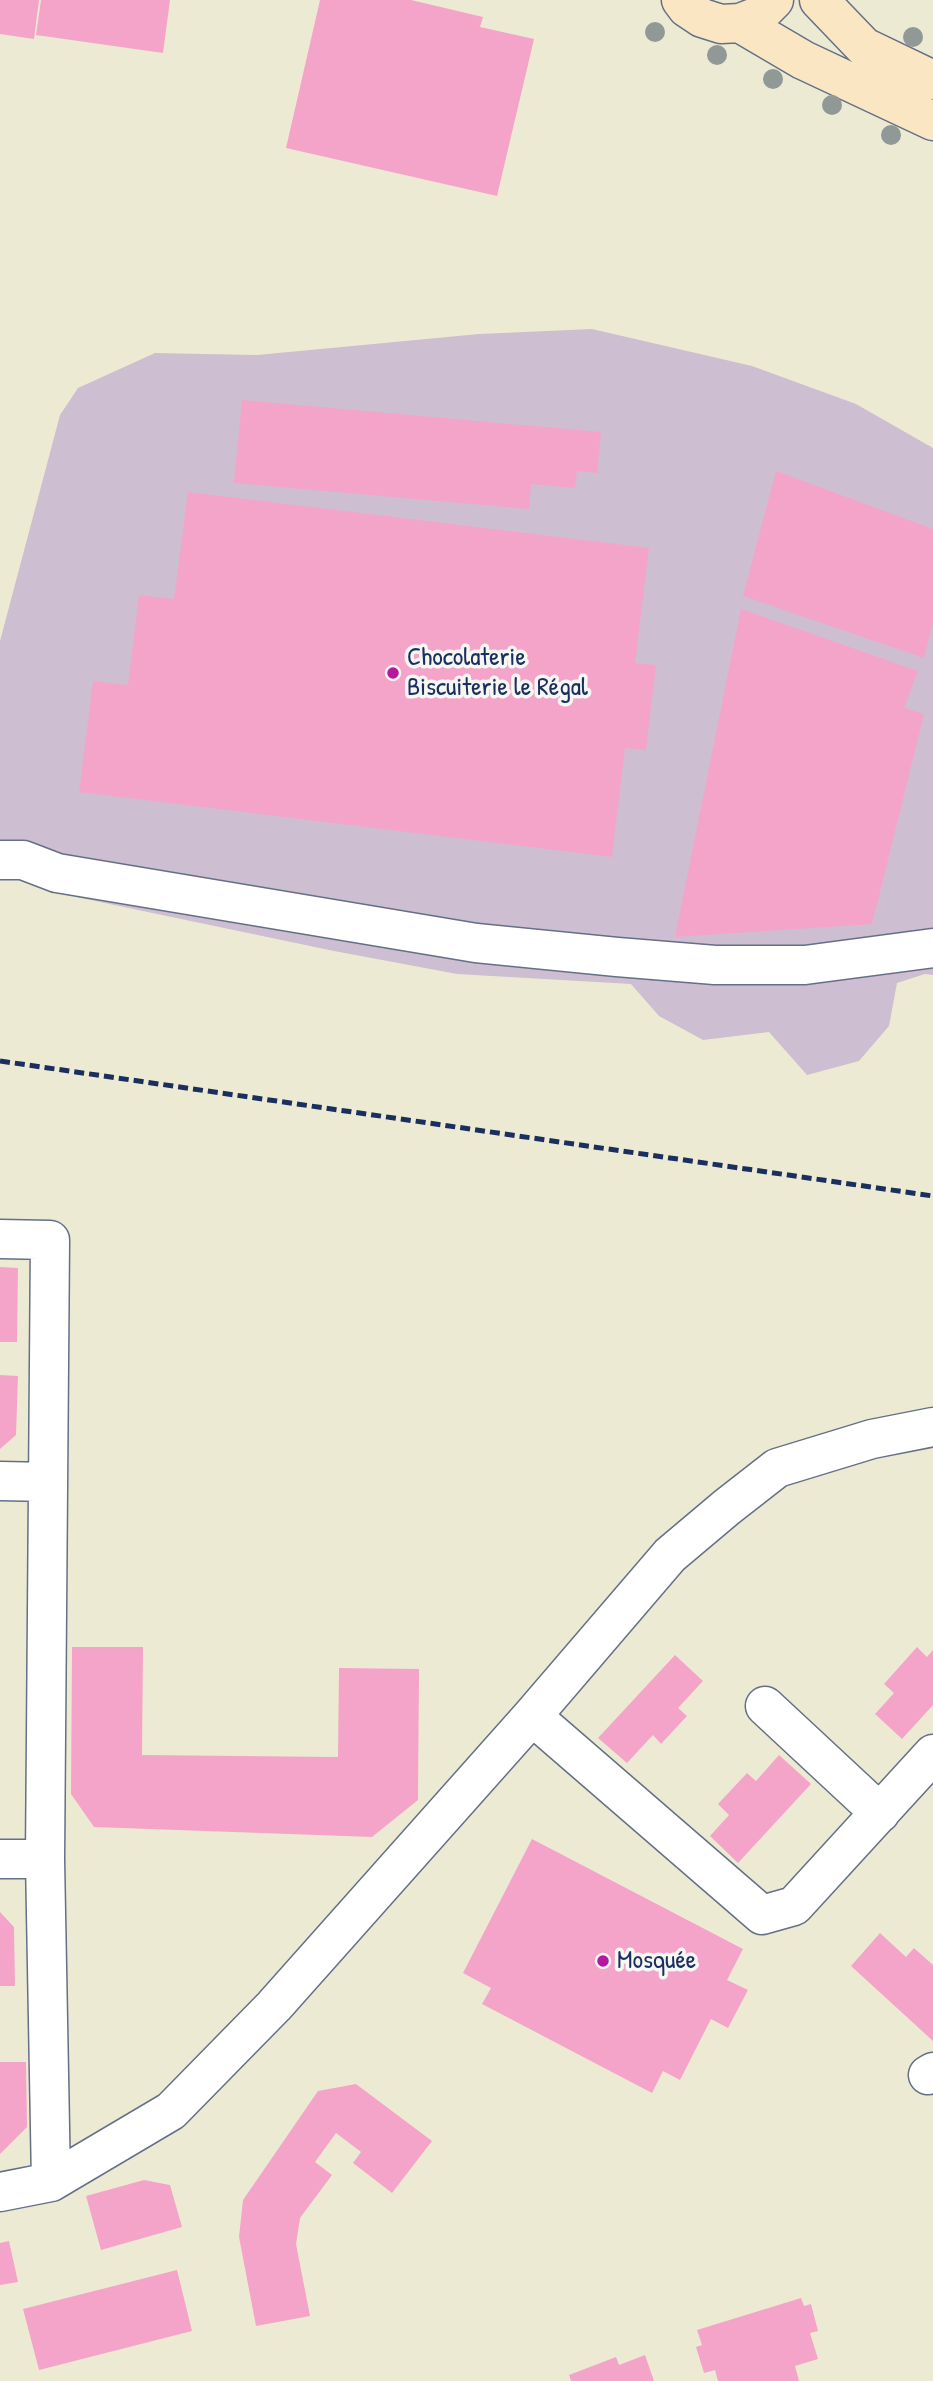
<!DOCTYPE html>
<html>
<head>
<meta charset="utf-8">
<style>
	body { margin:0 }
	canvas { display:block; background:#edead4 }
</style>
</head>
<body>
<canvas width="933" height="2381"></canvas>
<script>
const context = document.querySelector('canvas').getContext('2d');
context.lineJoin = 'round';
function paint(path, color) { context.fillStyle = color; context.fill(path, 'evenodd'); }
const poly = rows => new Path2D(rows.map(r => 'M' + r).join(''));
function trace(path, color, width, dash) { context.strokeStyle = color; context.lineWidth = width; context.lineCap = dash ? 'butt' : 'round'; context.setLineDash(dash || []); context.stroke(path); }
function write(font, color, halo, rows, align = 'center') {
  context.font = font + ' "Patrick Hand",sans-serif'; context.lineWidth = 7; context.setLineDash([]); context.textBaseline = 'middle'; context.strokeStyle = halo; context.fillStyle = color; for (const [text, x, y, turn = 0] of rows) {
    context.save(); context.translate(x, y); context.rotate((+turn || 0) * Math.PI / 180); context.textAlign = isNaN(turn) ? turn : align; if (halo) context.strokeText(text, 0, 0); context.fillText(text, 0, 0); context.restore();
  }
}
paint(poly([
	[592,329,752,366,856,404,933,448,933,975,925,974,897,983,889,1026,859,1061,807,1075,769,1032,703,1040,659,1016,631,984,457,974,334,951,76,897,0,864,0,641,60,415,78,388,155,353,257,355,479,334]
]), '#cebed1');
paint(poly([
	[0,0,39,0,34,39,0,34],
	[41,0,170,0,163,53,36,35],
	[320,0,411,0,483,17,480,27,534,39,497,196,286,148],
	[242,400,601,432,597,473,577,471,575,488,531,484,529,509,234,483],
	[776,471,933,529,933,621,924,658,743,596],
	[188,492,649,548,635,663,656,665,646,750,625,748,612,857,79,792,93,681,128,685,139,595,174,599],
	[741,609,918,671,904,708,924,714,872,924,675,937],
	[0,1267,18,1268,17,1342,0,1342],
	[0,1375,18,1376,16,1435,0,1449],
	[72,1647,143,1647,142,1755,338,1757,339,1668,419,1669,418,1800,372,1837,94,1827,71,1794],
	[917,1647,927,1657,933,1650,933,1705,902,1739,875,1714,894,1693,884,1684],
	[675,1655,703,1681,678,1708,687,1716,661,1744,653,1735,627,1763,598,1738],
	[779,1755,811,1784,738,1863,710,1836,729,1815,718,1804,747,1773,756,1781],
	[532,1839,743,1949,727,1980,748,1990,728,2028,711,2019,680,2080,663,2071,652,2093,482,2004,491,1988,463,1973],
	[0,1912,14,1927,15,1986,0,1986],
	[880,1933,906,1957,914,1948,933,1965,933,2041,851,1966],
	[0,2062,26,2062,27,2127,0,2154],
	[356,2084,432,2141,392,2193,353,2163,361,2152,336,2133,315,2162,332,2175,300,2218,296,2244,310,2316,256,2326,239,2237,243,2200,318,2091],
	[144,2180,170,2185,182,2227,101,2250,86,2196],
	[9,2241,18,2282,0,2285,0,2243],
	[177,2270,192,2331,39,2370,23,2309],
	[801,2298,804,2306,811,2304,818,2331,810,2333,818,2359,795,2366,799,2381,718,2381,715,2370,704,2373,696,2347,702,2345,697,2330],
	[645,2355,654,2381,571,2381,569,2375,616,2357,619,2365]
]), '#f5a4c9');
const minor = poly([
	[0,860,23,860,57,873,476,943,617,957,715,965,805,965,933,948],
	[0,1239,50,1240,45,1859,51,2182],
	[0,1481,48,1482],
	[765,1706,880,1813],
	[532,1716,762,1915,794,1906,933,1754],
	[0,1859,45,1859],
	[928,2075,933,2072],
	[0,2192,51,2182,171,2111,274,2006,532,1716,670,1555,727,1507,777,1468,872,1439,933,1427]
]);
const secondary = poly([
	[681,0,687,8,702,18,721,24,740,23,758,16,774,0],
	[819,0,864,47,933,80],
	[740,23,803,60,933,121]
]);
trace(minor, '#647087', 41);
trace(secondary, '#647087', 41);
trace(minor, '#fff', 38);
trace(secondary, '#fbe6c3', 38);
trace(poly([
	[0,1061,933,1196]
]), '#1b2f5e', 5, [10, 5]);
context.fillStyle = '#909996';
for (const [x, y] of [
	[655,32],
	[913,37],
	[717,55],
	[773,79],
	[832,105],
	[891,135]
]) { context.beginPath(); context.arc(x, y, 10, 0, 2 * Math.PI); context.fill(); }
for (const [x, y, r, color] of [
	[393,673,7,"#b5179e"],
	[603,1961,7,"#b5179e"]
]) { const dot = new Path2D(); dot.arc(x, y, r, 0, 2 * Math.PI); context.fillStyle = color; context.fill(dot); trace(dot, '#f6f6f2', 2.5); }
write('26px', '#1b2f5e', '#f6f6f2', [
	["Chocolaterie",407,658],
	["Biscuiterie le Régal",407,688],
	["Mosquée",617,1961]
], 'left');
</script>
</body>
</html>
